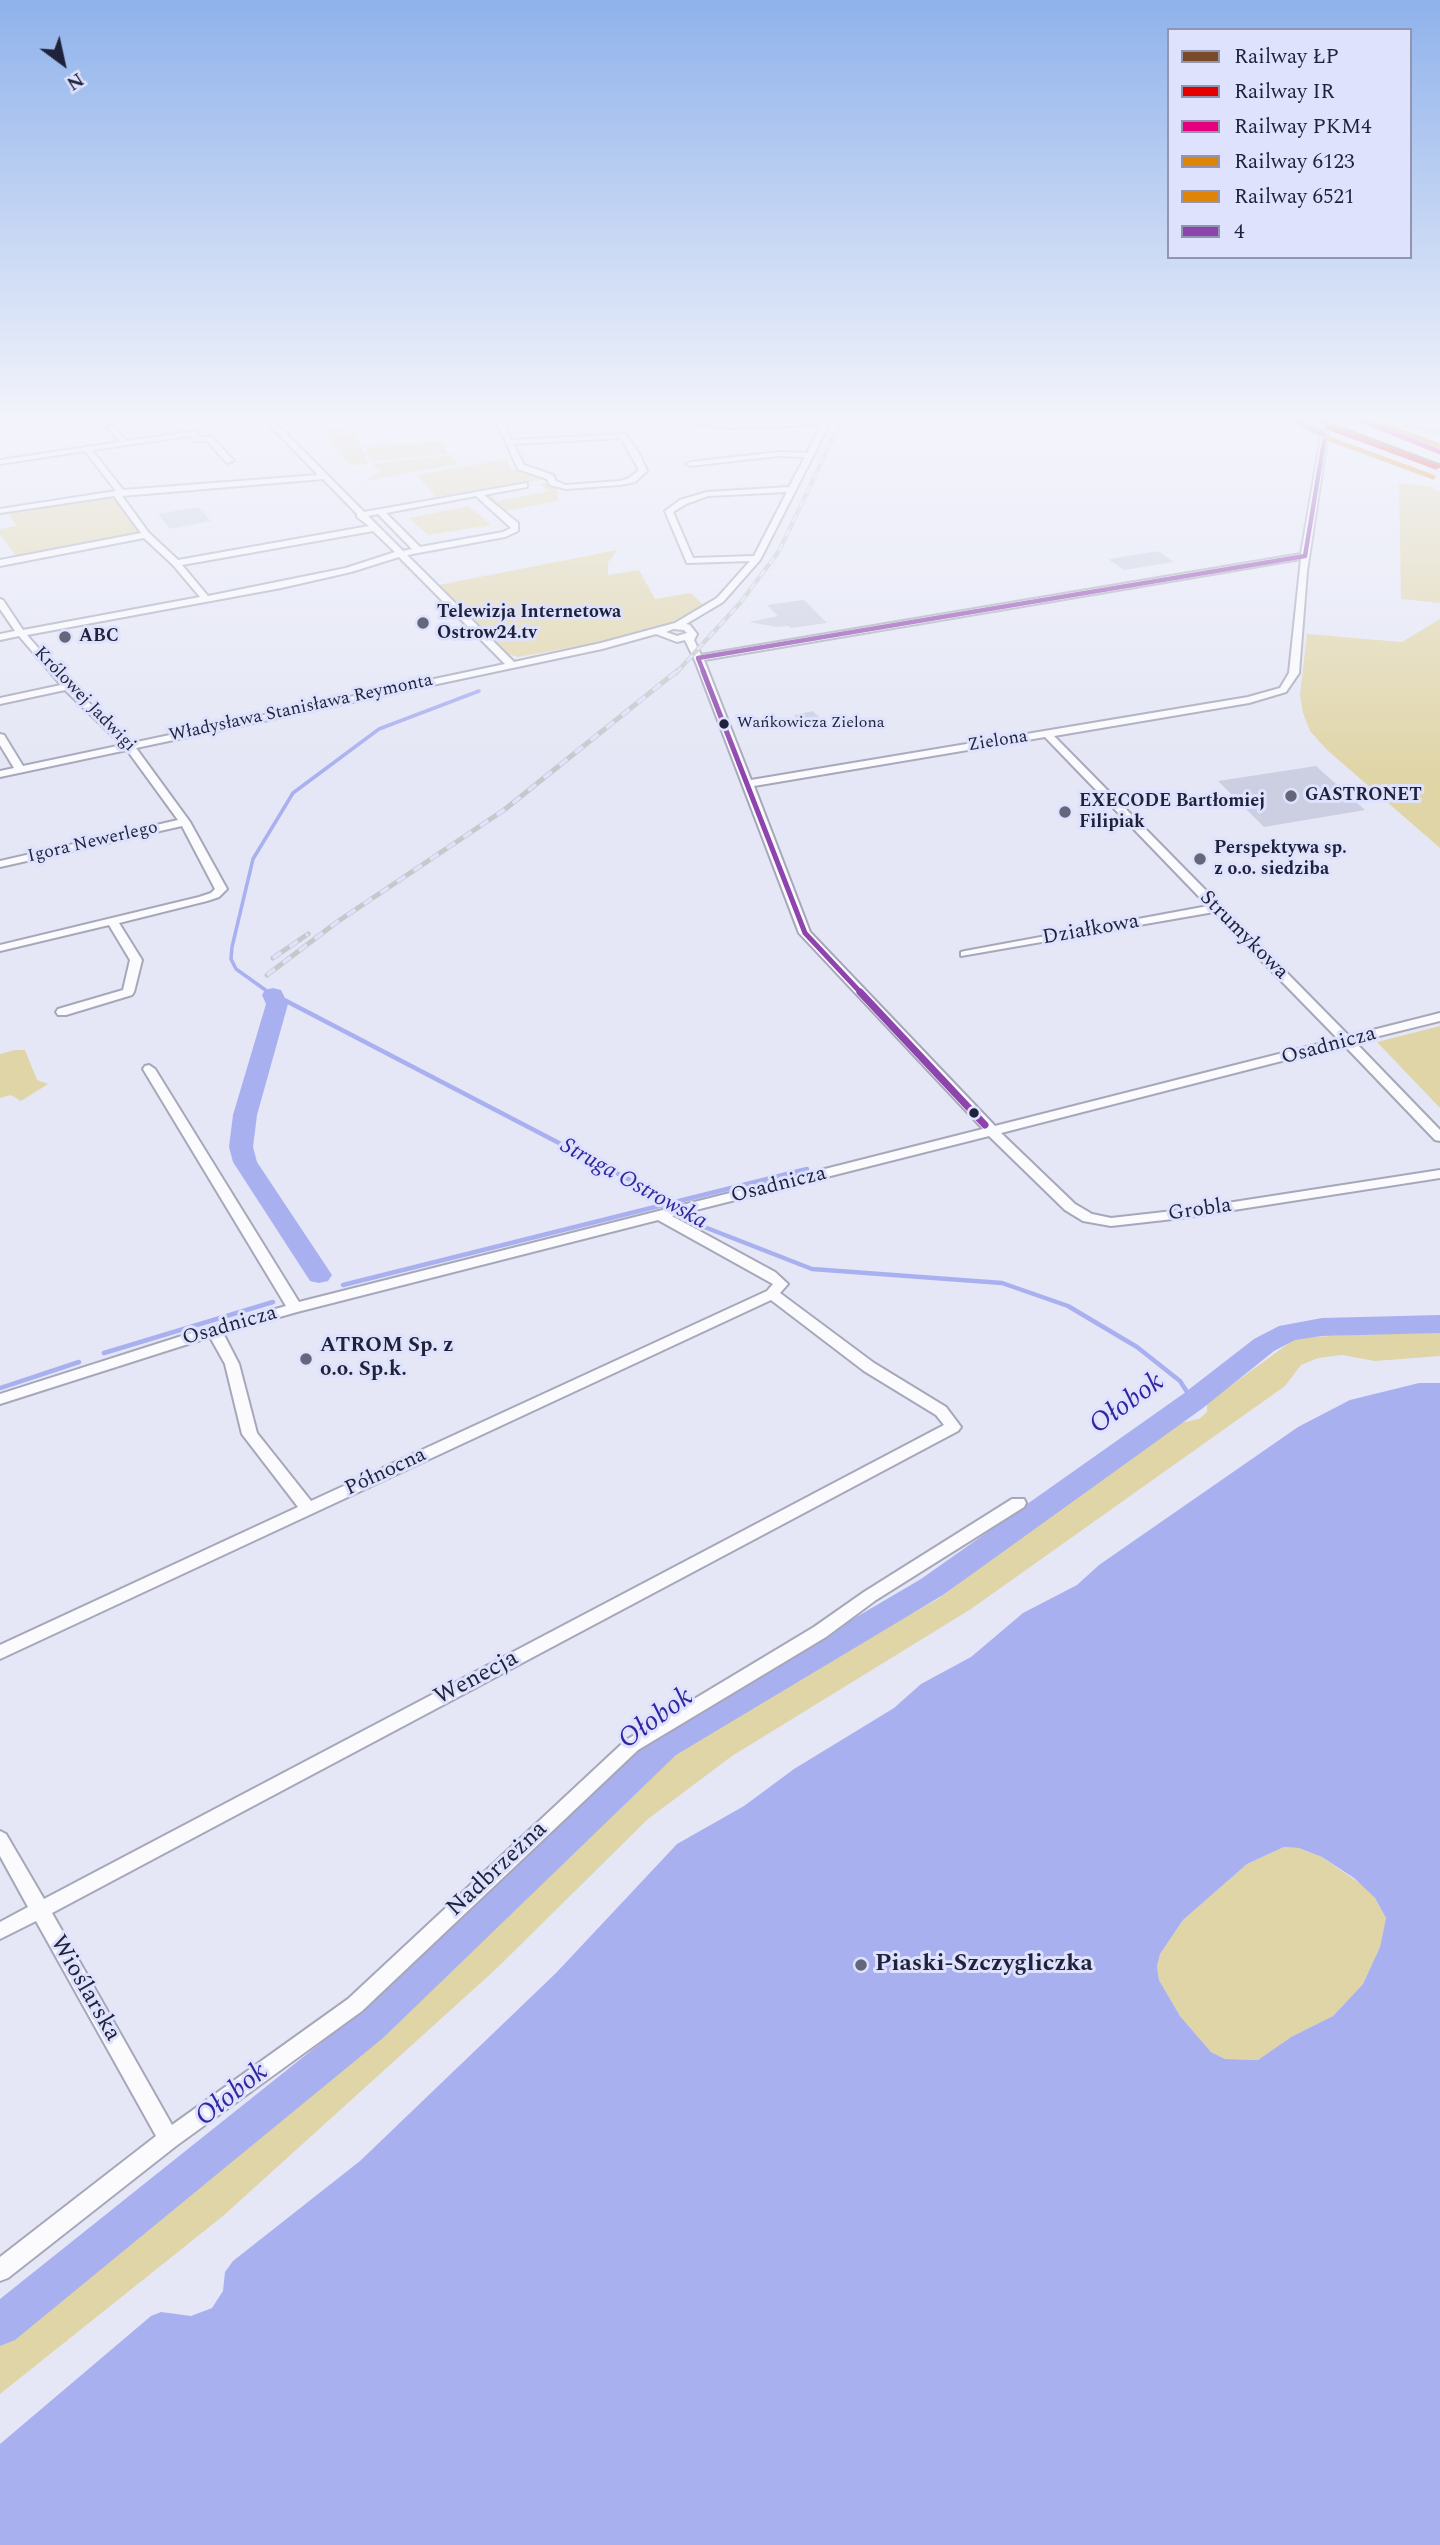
<!DOCTYPE html>
<html>
<head>
<meta charset="utf-8">
<style>
	body { margin:0 }
	#map { position:relative; width:1440px; height:2545px; overflow:hidden; background:#e5e7f6; font-family:Spectral,serif }
	canvas { display:block }
	.legend { position:absolute; left:1167px; top:28px; width:245px; height:231px; box-sizing:border-box; background:#dee2fd; border:2px solid #9295af; margin:0; padding:9px 12px; list-style:none; font-size:21px; color:#1f223a }
	.legend li { display:flex; align-items:center; gap:14px; height:35px }
	.legend b { width:35px; border:2px solid #9295af }
	.north { position:absolute; left:28px; top:28px; width:70px; height:70px; -webkit-text-stroke:5px #dee2fd; paint-order:stroke; rotate:147deg; font-size:19px; font-weight:700; line-height:28px; text-align:center; color:#1f223a }
	.north::after { content:''; display:block; margin:auto; width:24px; height:32px; background:#1f223a; clip-path:polygon(50% 0,100% 100%,50% 72%,0 100%) }
</style>
</head>
<body>
<div id="map">
<canvas width="1440" height="2545"></canvas>
<ul class="legend">
<li><b style="height:9px;background:#7a4b2a"></b>Railway ŁP</li>
<li><b style="height:9px;background:#e50000"></b>Railway IR</li>
<li><b style="height:9px;background:#e5007d"></b>Railway PKM4</li>
<li><b style="height:9px;background:#dd8409"></b>Railway 6123</li>
<li><b style="height:9px;background:#dd8409"></b>Railway 6521</li>
<li><b style="height:9px;background:#8e44ad"></b>4</li>
</ul>
<div class="north">N</div>
</div>
<script>
const context = document.querySelector('canvas').getContext('2d');
context.lineJoin = 'round';
function paint(path, color) { context.fillStyle = color; context.fill(path, 'evenodd'); }
const poly = rows => new Path2D(rows.map(r => 'M' + r).join(''));
function trace(path, color, width, dash) { context.strokeStyle = color; context.lineWidth = width; context.lineCap = dash ? 'butt' : 'round'; context.setLineDash(dash || []); context.stroke(path); }
function write(font, color, halo, rows, align = 'center') {
  context.font = font + ' Spectral,serif'; context.lineWidth = 6; context.setLineDash([]); context.textBaseline = 'middle'; context.strokeStyle = halo; context.fillStyle = color; for (const [text, x, y, turn = 0] of rows) {
    context.save(); context.translate(x, y); context.rotate((+turn || 0) * Math.PI / 180); context.textAlign = isNaN(turn) ? turn : align; if (halo) context.strokeText(text, 0, 0); context.fillText(text, 0, 0); context.restore();
  }
}
paint(poly([
	[351,425,369,464,349,465,322,428],
	[441,441,447,454,371,461,366,447],
	[452,455,458,464,364,481,381,471,372,464],
	[506,459,511,469,527,471,547,479,436,497,417,475],
	[549,482,557,486,558,501,505,511,487,496,490,495,497,501,549,491,540,484],
	[1399,483,1433,487,1433,490,1440,491,1440,603,1401,599],
	[114,495,143,534,18,558,0,535,0,529,17,526,7,512],
	[468,506,491,525,428,535,409,518],
	[617,550,608,562,608,575,639,570,655,599,691,593,703,605,687,616,639,635,518,657,508,654,439,585],
	[1440,619,1440,848,1326,749,1310,731,1303,713,1300,695,1307,634,1402,642],
	[1440,1026,1440,1108,1377,1042],
	[15,1050,25,1050,37,1080,48,1084,21,1101,11,1095,0,1098,0,1054],
	[1440,1330,1440,1356,1375,1361,1342,1355,1318,1358,1301,1365,1285,1386,971,1609,732,1756,648,1819,496,1969,223,2216,0,2394,0,2345,187,2192,320,2087,383,2033,558,1857,671,1752,816,1666,938,1599,1068,1501,1180,1423,1199,1419,1207,1412,1207,1403,1296,1338],
	[1284,1847,1299,1848,1322,1857,1362,1885,1375,1898,1386,1918,1380,1947,1363,1984,1333,2016,1291,2037,1258,2060,1225,2059,1211,2052,1180,2016,1159,1980,1157,1966,1160,1954,1183,1920,1247,1864]
]), '#e0d5a7');
paint(poly([
	[1419,1383,1440,1383,1440,2545,0,2545,0,2444,151,2316,161,2312,191,2316,212,2308,223,2291,225,2272,233,2261,360,2161,556,1973,677,1844,744,1806,794,1769,894,1708,921,1684,971,1657,1023,1613,1077,1585,1099,1565,1298,1427,1350,1400],
	[1284,1847,1299,1848,1322,1857,1354,1878,1375,1898,1386,1918,1380,1947,1363,1984,1333,2016,1291,2037,1258,2060,1225,2059,1211,2052,1180,2016,1159,1980,1157,1966,1160,1954,1183,1920,1247,1864]
]), '#a9b0f0');
trace(poly([
	[1405,425,1440,430]
]), '#a9b0f0', 2.5);
trace(poly([
	[271,994,236,969,231,959,232,947,253,859,293,793,379,729,479,691]
]), '#a9b0f0', 3.5);
trace(poly([
	[269,992,655,1193,673,1203,689,1221,812,1269,1002,1283,1068,1306,1137,1347,1180,1381,1191,1398],
	[343,1285,807,1169],
	[104,1353,273,1302],
	[0,1388,79,1362]
]), '#a9b0f0', 4.5);
trace(poly([
	[1190,1396,1193,1401]
]), '#a9b0f0', 5);
paint(poly([
	[273,988,281,990,288,1004,257,1115,253,1147,257,1162,332,1275,328,1281,319,1283,310,1281,233,1162,229,1147,233,1115,266,1004,262,995,265,990,273,988],
	[1440,1315,1440,1333,1322,1336,1295,1340,1274,1351,1203,1408,943,1595,676,1755,383,2038,15,2340,0,2346,0,2299,357,2014,652,1737,921,1579,1183,1394,1254,1339,1279,1326,1322,1318,1440,1315]
]), '#a9b0f0');
paint(poly([
	[198,507,211,521,170,529,158,514],
	[1158,551,1174,562,1124,570,1108,559],
	[804,600,827,623,791,628,788,626,777,627,749,622,778,616,767,605],
	[813,711,823,721,818,722,821,725,806,728,794,715],
	[1316,766,1365,810,1264,827,1218,781]
]), '#cccfe2');
const minor = poly([
	[262,417,270,417,364,512,527,483,527,487,484,495,518,523,518,531,505,537,407,555,514,662,601,643,675,623,717,598,750,561,687,563,665,511,680,500,707,492,789,487,805,457,779,456,690,466,686,464,690,462,779,452,807,453,821,425,726,428,667,417,686,417,726,424,823,421,825,417,833,417,760,560,723,602,686,624,690,625,697,634,694,640,701,655,1301,554,1321,436,1285,417,1295,417,1328,433,1307,571,1299,673,1286,692,1249,703,1054,736,1349,1036,1440,1013,1440,1021,1355,1042,1440,1130,1440,1141,1435,1140,1344,1045,1001,1133,1075,1204,1092,1214,1111,1218,1182,1210,1440,1170,1440,1178,1182,1218,1111,1226,1083,1221,1065,1210,989,1136,672,1216,775,1272,788,1284,780,1293,874,1363,946,1407,961,1427,958,1431,52,1913,172,2125,348,1999,626,1740,814,1627,864,1592,1012,1499,1024,1499,1026,1503,1024,1507,876,1600,826,1637,638,1750,362,2011,176,2146,8,2278,0,2281,0,2257,156,2136,36,1921,0,1939,0,1922,28,1907,0,1856,0,1831,6,1834,44,1899,944,1425,936,1415,864,1371,771,1300,0,1659,0,1645,298,1507,242,1434,225,1364,210,1337,0,1404,0,1394,188,1334,286,1306,143,1069,145,1066,149,1065,155,1069,299,1302,983,1129,799,933,696,663,685,640,677,642,656,634,602,649,136,748,190,822,227,889,219,897,207,901,119,923,142,960,134,992,132,995,66,1015,58,1015,56,1012,58,1009,123,990,130,960,109,925,0,951,0,945,199,897,211,893,215,889,182,826,0,867,0,861,178,820,127,750,0,777,0,771,14,768,0,745,0,734,4,735,23,766,122,745,65,690,0,704,0,698,61,685,19,636,0,640,0,634,15,631,0,609,0,599,3,600,23,630,200,597,173,565,144,538,0,566,0,560,141,533,114,496,0,513,0,509,116,491,85,451,0,464,0,460,120,442,107,427,111,425,127,441,195,431,199,437,212,437,234,461,227,463,207,441,194,441,190,436,92,450,123,490,318,475,262,417],
	[323,479,357,514,357,517,369,526,178,560,149,533,122,496,323,479],
	[787,492,754,556,693,558,673,512,686,504,708,496,787,492],
	[476,496,511,528,503,532,420,547,386,513,476,496],
	[378,514,412,549,403,551,368,516,378,514],
	[373,531,395,552,346,568,208,596,182,565,373,531],
	[399,557,505,664,132,743,70,685,27,635,281,588,351,572,399,557],
	[1301,559,1289,673,1280,688,1248,697,751,780,704,660,1301,559],
	[673,629,684,630,687,633,677,636,666,632,673,629],
	[1045,737,1208,906,965,951,961,952,961,956,1214,912,1338,1039,995,1126,810,932,754,786,1045,737],
	[658,1220,773,1284,767,1291,311,1501,257,1433,239,1364,223,1333,297,1312,658,1220],
	[494,417,502,417,511,440,626,434,640,455,647,471,635,482,620,485,566,489,550,485,547,479,518,469,494,417],
	[621,438,639,470,629,478,620,481,566,485,556,481,553,475,524,465,513,444,621,438]
]);
trace(minor, '#a6a8ba', 4);
paint(minor, '#fbfbfe');
const railFar1 = poly([
	[1364,417,1440,432],
	[1362,437,1440,470],
	[676,673,741,602,779,551,843,417]
]);
const rail = poly([
	[273,958,308,934],
	[267,975,337,922,504,810,677,671]
]);
trace(railFar1, '#c7c8cc', 4.5);
trace(rail, '#c7c8cc', 5);
trace(railFar1, '#dee2fd', 2.5, [8]);
trace(rail, '#dee2fd', 3.5, [10]);
trace(poly([
	[1289,417,1325,435,1305,556],
	[698,658,1305,556],
	[698,658,704,673]
]), '#8e44ad', 4.5);
trace(poly([
	[703,671,805,933,862,994]
]), '#8e44ad', 5);
trace(poly([
	[860,992,985,1125]
]), '#8e44ad', 7);
trace(poly([
	[1310,417,1440,466]
]), '#7a4b2a', 5);
trace(poly([
	[1327,427,1436,467]
]), '#e50000', 5);
trace(poly([
	[1353,417,1440,452]
]), '#e5007d', 5);
trace(poly([
	[1363,417,1440,446]
]), '#dd8409', 5);
trace(poly([
	[1324,437,1433,477]
]), '#dd8409', 5);
const sky = context.createLinearGradient(0, 0, 0, 774);
sky.addColorStop(0, '#8fb2eb');
sky.addColorStop(0.54, '#f3f4fb');
sky.addColorStop(1, '#f3f4fb00');
context.fillStyle = sky;
context.fillRect(0, 0, 1440, 774);
for (const [x, y, r, color] of [
	[423,623,7,"#64677c"],
	[65,637,7,"#64677c"],
	[724,724,6,"#1f223a"],
	[1291,796,7,"#64677c"],
	[1065,812,7,"#64677c"],
	[1200,859,7,"#64677c"],
	[974,1113,6,"#1f223a"],
	[306,1359,7,"#64677c"],
	[861,1965,7,"#64677c"]
]) { const dot = new Path2D(); dot.arc(x, y, r, 0, 2 * Math.PI); context.fillStyle = color; context.fill(dot); trace(dot, '#dee2fd', 2.5); }
write('16px', '#1f223a', '#dee2fd', [
	["Wańkowicza Zielona",737,724]
], 'left');
write('bold 18px', '#1f223a', '#dee2fd', [
	["Telewizja Internetowa",437,613],
	["Ostrow24.tv",437,634],
	["ABC",79,637],
	["GASTRONET",1305,796],
	["EXECODE Bartłomiej",1079,802],
	["Filipiak",1079,823],
	["Perspektywa sp.",1214,849],
	["z o.o. siedziba",1214,870]
], 'left');
write('18px', '#1f223a', '#dee2fd', [
	["Królowej Jadwigi",84,700,46],
	["Władysława Stanisława Reymonta",301,709,-12],
	["Zielona",998,742,-9],
	["Igora Newerlego",93,843,-13]
]);
write('21px', '#1f223a', '#dee2fd', [
	["Działkowa",1091,931,-10],
	["Strumykowa",1243,936,45],
	["Osadnicza",1329,1047,-15],
	["Osadnicza",779,1186,-14],
	["Grobla",1200,1211,-8],
	["Osadnicza",230,1327,-16],
	["Północna",386,1473,-25]
]);
write('bold 21px', '#1f223a', '#dee2fd', [
	["ATROM Sp. z",320,1347],
	["o.o. Sp.k.",320,1371]
], 'left');
write('italic 23px', '#3325a0', '#dee2fd', [
	["Struga Ostrowska",633,1185,29]
]);
write('24px', '#1f223a', '#dee2fd', [
	["Wenecja",477,1679,-28],
	["Nadbrzeżna",498,1870,-43],
	["Wioślarska",84,1989,60]
]);
write('bold 24px', '#1f223a', '#dee2fd', [
	["Piaski-Szczygliczka",875,1965]
], 'left');
write('italic 28px', '#3325a0', '#dee2fd', [
	["Ołobok",1128,1405,-36],
	["Ołobok",657,1720,-36],
	["Ołobok",233,2096,-39]
]);
</script>
</body>
</html>
